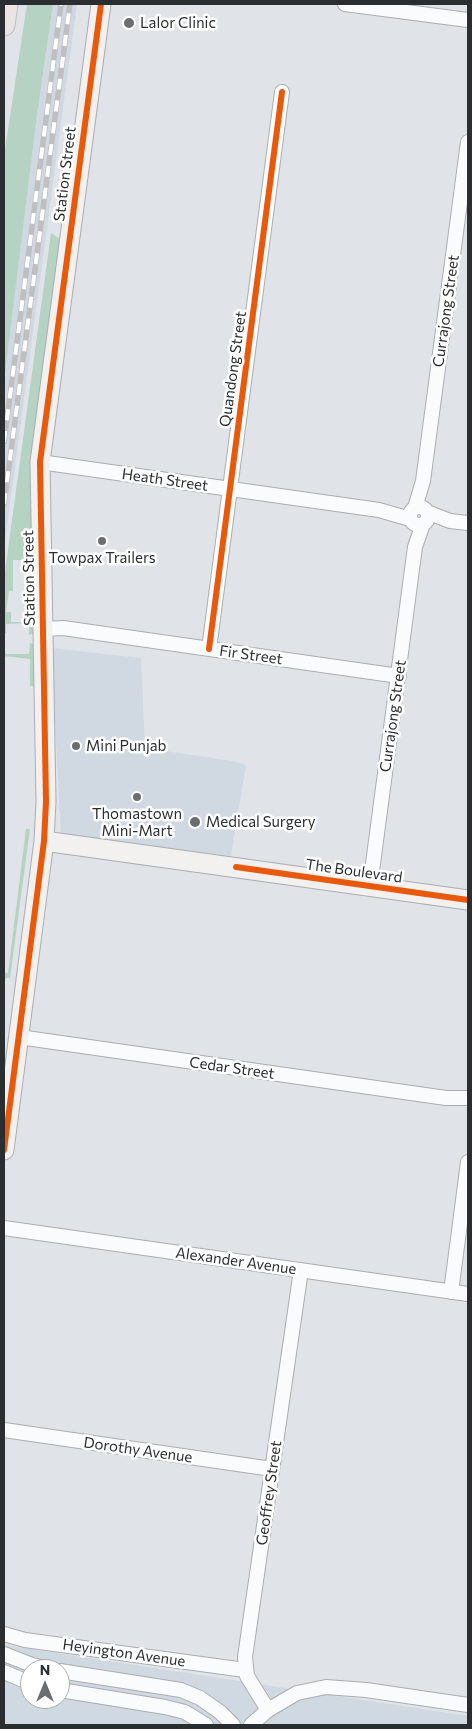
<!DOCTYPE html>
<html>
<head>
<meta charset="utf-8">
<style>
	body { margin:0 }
	#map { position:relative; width:472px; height:1729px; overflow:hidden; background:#e0e4e8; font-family:Commissioner,sans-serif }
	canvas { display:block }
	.frame { position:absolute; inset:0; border:5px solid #2b2e31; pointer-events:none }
	.north { position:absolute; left:20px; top:1659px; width:50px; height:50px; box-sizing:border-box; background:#fff; border:1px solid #aaabad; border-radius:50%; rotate:0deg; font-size:14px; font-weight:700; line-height:20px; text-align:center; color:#2b2e31 }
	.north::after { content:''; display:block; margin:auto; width:18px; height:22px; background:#6a6e71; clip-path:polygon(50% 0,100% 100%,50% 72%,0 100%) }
</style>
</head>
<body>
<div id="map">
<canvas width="472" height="1729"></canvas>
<div class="frame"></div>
<div class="north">N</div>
</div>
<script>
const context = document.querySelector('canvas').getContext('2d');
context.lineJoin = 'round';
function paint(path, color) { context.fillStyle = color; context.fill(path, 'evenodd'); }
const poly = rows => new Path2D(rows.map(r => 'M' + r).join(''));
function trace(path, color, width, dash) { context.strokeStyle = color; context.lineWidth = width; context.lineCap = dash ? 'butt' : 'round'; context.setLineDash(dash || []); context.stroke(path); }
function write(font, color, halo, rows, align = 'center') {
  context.font = font + ' Commissioner,sans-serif'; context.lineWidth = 5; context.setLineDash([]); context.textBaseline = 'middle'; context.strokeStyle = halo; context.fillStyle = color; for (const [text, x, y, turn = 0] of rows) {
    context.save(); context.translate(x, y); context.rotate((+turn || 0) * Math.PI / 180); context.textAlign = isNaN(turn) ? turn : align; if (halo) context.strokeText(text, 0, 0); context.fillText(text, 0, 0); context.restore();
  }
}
paint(poly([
	[53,4,77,4,4,548,4,382,37,115],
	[51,648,141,658,145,748,232,761,246,765,231,856,61,835],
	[4,1645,468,1716,468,1725,4,1725],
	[30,1669,60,1669,60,1699,30,1699]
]), '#d0d8e2');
paint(poly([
	[27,4,53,4,37,115,4,382,4,156],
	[51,233,61,240,34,570,28,570,28,560,13,560,13,591,9,591,6,612,11,612,11,622,29,622,29,610,35,611,35,633,29,635,29,623,6,624,6,633,4,633,4,579],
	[30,643,36,645,36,686,30,686,30,659,4,656,4,654,29,654],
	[26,829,30,829,10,978,4,978,4,973,8,973]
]), '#b5d2c2');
const street = poly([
	[345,4,468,20],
	[40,462,379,510,410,519],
	'410 516a9 9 0 1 1 18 0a9 9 0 1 1-18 0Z',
	[415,508,423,481,468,142],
	[427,512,450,521,468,523],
	[43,629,63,628,399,676],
	[209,649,282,92],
	[370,886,415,547,423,524],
	[19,1037,446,1098,468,1098],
	[4,1228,468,1294],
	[451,1292,468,1162],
	[4,1430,272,1469],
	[4,1634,25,1640,245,1670],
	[4,1654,32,1665,50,1669],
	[60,1671,181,1690,200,1698,220,1712,233,1725],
	[4,1672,30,1683],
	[60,1690,165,1707,185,1712,206,1725],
	[268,1710,247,1676,245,1657,301,1270],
	[251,1725,268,1710,297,1693,326,1687,366,1690,468,1705]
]);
const secondary = poly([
	[44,841,468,900],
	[4,1150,44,841,46,802,40,462,101,4]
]);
const primary = poly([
	[4,25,7,4]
]);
trace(street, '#aaadb0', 16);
trace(secondary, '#aaadb0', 21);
trace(primary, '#bec0c2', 23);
trace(street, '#fafbfc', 14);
trace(secondary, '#f3f0f0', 19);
trace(primary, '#eae4e4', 21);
const rail = poly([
	[4,442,61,4],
	[4,504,70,4]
]);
trace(rail, '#bfbfc1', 5.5);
trace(rail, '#fff', 4, [11]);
trace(poly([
	[209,649,282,92],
	[236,867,468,900],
	[4,1150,44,841,46,802,40,462,101,4]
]), '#e8590c', 6);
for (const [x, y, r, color] of [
	[129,23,6,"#6a6e71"],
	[102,541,5,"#6a6e71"],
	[76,746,5,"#6a6e71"],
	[137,797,5,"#6a6e71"],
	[195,822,6,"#6a6e71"]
]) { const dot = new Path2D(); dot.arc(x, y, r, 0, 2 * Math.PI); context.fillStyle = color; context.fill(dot); trace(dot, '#fff', 2); }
write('15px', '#2b2e31', '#fff', [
	["Lalor Clinic",140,23],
	["Towpax Trailers",102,558,"center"],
	["Mini Punjab",86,746],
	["Thomastown",137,814,"center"],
	["Mini-Mart",137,831,"center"],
	["Medical Surgery",206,822]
], 'left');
write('15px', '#2b2e31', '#fff', [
	["Station Street",65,174,-83],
	["Currajong Street",446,311,-82],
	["Quandong Street",233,369,-82],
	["Heath Street",165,480,8],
	["Station Street",29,578,-91],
	["Fir Street",251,655,8],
	["Currajong Street",393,716,-82],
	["The Boulevard",354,871,8],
	["Cedar Street",232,1068,8],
	["Alexander Avenue",236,1261,8],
	["Dorothy Avenue",138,1450,8],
	["Geoffrey Street",269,1493,-82],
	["Heyington Avenue",124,1653,8]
]);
</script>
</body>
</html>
